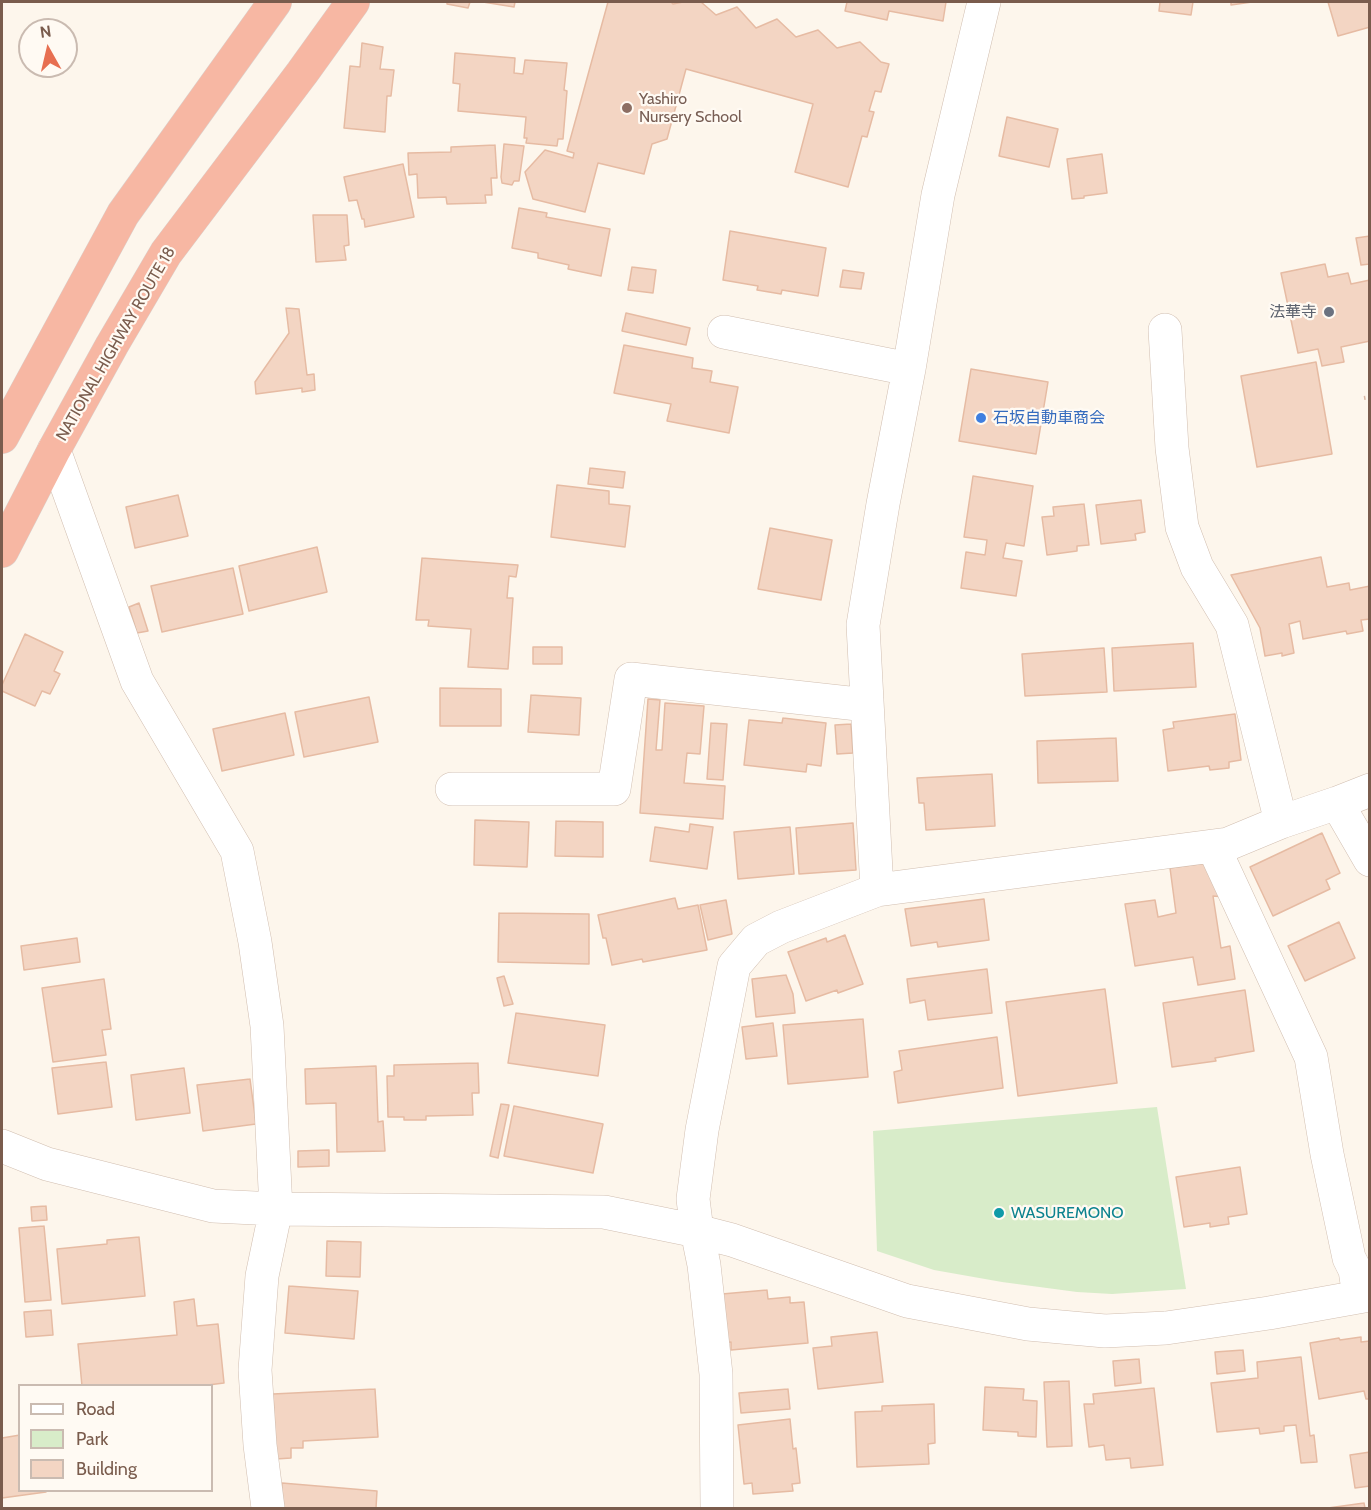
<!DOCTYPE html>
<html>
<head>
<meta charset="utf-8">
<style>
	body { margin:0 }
	#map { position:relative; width:1371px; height:1510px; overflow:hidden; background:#fdf6ec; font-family:Cabin,sans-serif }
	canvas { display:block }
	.frame { position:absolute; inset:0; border:3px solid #7a5c4d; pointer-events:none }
	.legend { position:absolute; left:18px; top:1384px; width:195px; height:108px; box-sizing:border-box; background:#fffaf3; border:2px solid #cabbb1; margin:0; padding:8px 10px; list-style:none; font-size:18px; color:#7a5c4d }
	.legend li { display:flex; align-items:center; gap:12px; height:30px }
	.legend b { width:30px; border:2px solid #cabbb1 }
	.north { position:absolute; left:18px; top:18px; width:60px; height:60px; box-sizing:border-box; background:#fffaf3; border:2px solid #cabbb1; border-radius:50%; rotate:352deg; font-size:16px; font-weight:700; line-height:24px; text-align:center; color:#7a5c4d }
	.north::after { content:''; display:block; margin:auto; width:21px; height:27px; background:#e76f51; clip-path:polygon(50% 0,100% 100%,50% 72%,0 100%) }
</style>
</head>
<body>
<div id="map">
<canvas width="1371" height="1510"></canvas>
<div class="frame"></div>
<ul class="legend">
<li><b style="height:8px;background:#fff"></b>Road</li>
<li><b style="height:16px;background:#d8ecc9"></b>Park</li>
<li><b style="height:16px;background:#f3d5c3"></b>Building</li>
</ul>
<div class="north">N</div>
</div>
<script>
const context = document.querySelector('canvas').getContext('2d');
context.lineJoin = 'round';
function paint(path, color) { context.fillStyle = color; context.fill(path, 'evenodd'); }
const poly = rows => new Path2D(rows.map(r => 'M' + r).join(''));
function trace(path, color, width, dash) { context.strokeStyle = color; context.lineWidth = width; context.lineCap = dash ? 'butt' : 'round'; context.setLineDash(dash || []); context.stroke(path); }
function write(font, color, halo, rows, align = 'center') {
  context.font = font + ' Cabin,"Noto Sans JP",sans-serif'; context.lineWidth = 4.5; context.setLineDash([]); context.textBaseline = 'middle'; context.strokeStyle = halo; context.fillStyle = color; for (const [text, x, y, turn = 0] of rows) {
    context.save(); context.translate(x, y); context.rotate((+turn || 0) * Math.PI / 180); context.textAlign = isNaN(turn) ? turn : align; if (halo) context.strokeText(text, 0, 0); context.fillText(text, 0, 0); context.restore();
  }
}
paint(poly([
	[1157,1107,1186,1289,1112,1294,1077,1292,1002,1282,934,1270,877,1251,873,1131]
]), '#d8ecc9');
const building = poly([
	[447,2,470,2,468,8,447,4,447,2],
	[483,2,515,2,514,7,483,2],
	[608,2,671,2,673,4,683,2,701,2,716,15,737,7,756,28,777,19,796,37,818,30,837,48,860,42,881,62,889,64,881,92,875,91,869,111,874,112,867,137,862,136,848,187,795,172,813,104,686,69,667,139,652,144,644,174,598,163,585,212,533,199,525,172,545,150,573,158,574,153,567,151,608,2],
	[847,2,946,2,943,21,889,11,887,20,845,11,847,2],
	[1160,2,1193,2,1191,15,1159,11,1160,2],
	[1231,2,1252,2,1231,5,1231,2],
	[1328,2,1370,2,1370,27,1338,36,1328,2],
	[362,43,383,47,380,69,394,70,391,96,387,96,385,132,344,128,350,66,360,67,362,43],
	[455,53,515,58,514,73,523,74,525,60,567,63,564,90,567,91,563,139,558,139,557,146,526,143,527,138,524,138,526,117,458,111,460,84,453,83,455,53],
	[1007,117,1058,129,1049,167,999,156,1007,117],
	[504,144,524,146,519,181,514,181,512,185,502,183,501,177,504,144],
	[495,145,497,178,491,178,492,195,485,195,486,203,447,204,446,197,418,198,417,174,409,175,408,153,451,152,451,147,495,145],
	[1102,154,1107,193,1084,196,1084,198,1072,199,1067,159,1102,154],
	[403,164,414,217,365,227,364,219,362,219,357,200,349,201,344,177,403,164],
	[519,208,547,213,546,217,610,229,601,276,568,269,569,265,538,258,538,253,512,248,519,208],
	[313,215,347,215,349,245,344,246,346,260,316,262,313,215],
	[730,231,826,248,818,296,782,290,781,294,757,290,758,286,723,280,730,231],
	[1370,236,1370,264,1361,265,1356,238,1370,236],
	[1325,264,1328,277,1348,273,1351,284,1370,280,1370,341,1341,347,1344,362,1322,366,1318,349,1298,353,1281,273,1325,264],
	[632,267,656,270,653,293,628,290,632,267],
	[843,270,864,273,861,289,840,287,843,270],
	[286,308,299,309,307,375,314,374,315,390,302,392,302,388,256,394,255,382,289,333,286,308],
	[626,313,690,328,686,345,622,331,626,313],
	[624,345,693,358,692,368,712,371,710,382,738,387,729,433,667,421,671,404,614,393,624,345],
	[1316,362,1332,454,1257,467,1241,376,1316,362],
	[971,369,1048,382,1036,454,959,441,971,369],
	[590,468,625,472,623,488,588,484,590,468],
	[973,476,1033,486,1024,546,1006,543,1003,558,1022,561,1016,596,961,588,966,552,985,555,987,540,964,537,973,476],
	[557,485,609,491,609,504,630,506,625,547,551,537,557,485],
	[178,495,188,536,135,548,126,507,178,495],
	[1141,500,1145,532,1135,534,1136,540,1101,544,1096,505,1141,500],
	[1084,504,1089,545,1077,546,1077,551,1047,555,1042,517,1054,516,1053,507,1084,504],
	[770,528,832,540,821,600,758,589,770,528],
	[317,547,327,592,249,611,239,566,317,547],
	[1321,557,1327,587,1349,583,1350,590,1370,586,1370,619,1361,620,1363,631,1347,634,1346,631,1303,639,1300,621,1289,624,1294,653,1282,656,1282,653,1265,656,1260,628,1231,575,1321,557],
	[422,558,518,565,516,577,509,576,507,598,513,598,508,669,468,667,471,629,428,626,429,620,416,620,422,558],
	[233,568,243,614,162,632,151,586,233,568],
	[139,603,148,631,137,633,129,607,139,603],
	[25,634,63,652,54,671,60,674,50,694,42,691,35,706,2,691,2,685,25,634],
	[1193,643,1196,687,1114,691,1112,648,1193,643],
	[533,647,562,647,562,664,533,664,533,647],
	[1104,648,1107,692,1025,696,1022,654,1104,648],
	[440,688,501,689,501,726,440,726,440,688],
	[531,695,581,698,579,735,528,732,531,695],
	[369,697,378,742,304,757,295,712,369,697],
	[648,699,660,700,656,750,662,750,665,703,704,706,700,754,687,753,684,783,725,786,723,819,640,813,648,699],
	[285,713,294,755,222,771,213,729,285,713],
	[1235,714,1241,760,1229,762,1229,768,1210,770,1209,766,1168,771,1163,730,1174,728,1173,722,1235,714],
	[783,718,826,723,821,766,807,764,806,772,744,765,749,720,782,723,783,718],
	[711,723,727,724,723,780,707,779,711,723],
	[851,724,853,753,837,754,835,725,851,724],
	[1116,738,1118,781,1038,783,1037,741,1116,738],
	[992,774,995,826,926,830,924,803,919,803,917,778,992,774],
	[475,820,529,822,527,867,474,865,475,820],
	[556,821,603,822,603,857,555,856,556,821],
	[853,823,856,870,799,874,796,828,853,823],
	[690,824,713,827,707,869,650,861,655,827,689,832,690,824],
	[790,827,794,874,738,879,734,832,790,827],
	[1322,833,1340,873,1326,880,1330,889,1273,916,1250,867,1322,833],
	[1206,863,1225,897,1213,896,1221,948,1230,946,1235,979,1198,985,1193,957,1135,966,1125,904,1155,900,1158,917,1176,913,1170,868,1206,863],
	[675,898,678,909,698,905,707,950,643,962,642,959,612,965,606,938,603,938,598,915,675,898],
	[984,899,989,940,938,947,937,942,911,946,905,909,984,899],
	[726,900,732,934,708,940,700,905,726,900],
	[499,913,589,914,589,964,498,962,499,913],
	[1339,922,1355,958,1305,981,1288,946,1339,922],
	[845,935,863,984,838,993,837,990,806,1001,788,952,826,938,827,942,845,935],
	[77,938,80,962,24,970,21,946,77,938],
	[987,969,992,1013,928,1020,925,1000,910,1003,907,979,987,969],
	[786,975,793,994,795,1013,756,1017,752,979,786,975],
	[504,976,513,1004,504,1006,497,978,504,976],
	[104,979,111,1029,102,1030,106,1055,53,1062,42,988,104,979],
	[1105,989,1117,1083,1018,1096,1006,1002,1105,989],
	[1245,990,1254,1051,1215,1058,1216,1061,1172,1067,1163,1003,1245,990],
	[516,1013,605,1025,598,1076,508,1063,516,1013],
	[863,1019,868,1077,788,1084,783,1025,863,1019],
	[773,1023,777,1056,746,1059,742,1027,773,1023],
	[997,1037,1003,1088,898,1103,894,1072,902,1070,899,1051,997,1037],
	[106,1062,112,1107,58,1114,52,1068,106,1062],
	[478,1063,479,1093,472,1093,473,1115,426,1116,426,1120,404,1120,404,1117,388,1117,387,1076,394,1076,394,1065,478,1063],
	[376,1066,378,1122,383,1121,385,1151,337,1152,336,1103,306,1104,305,1069,376,1066],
	[184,1068,190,1113,136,1120,131,1075,184,1068],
	[250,1079,256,1124,203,1131,197,1085,250,1079],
	[501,1104,509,1105,498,1158,490,1156,501,1104],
	[514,1106,603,1124,593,1173,504,1156,514,1106],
	[329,1150,329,1166,298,1167,298,1151,329,1150],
	[1240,1167,1247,1214,1228,1217,1229,1224,1210,1227,1210,1223,1184,1227,1176,1177,1240,1167],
	[46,1206,47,1220,32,1221,31,1207,46,1206],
	[44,1226,51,1300,25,1302,19,1228,44,1226],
	[139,1237,145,1296,62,1304,57,1249,107,1244,107,1240,139,1237],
	[327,1241,361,1242,360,1277,326,1276,327,1241],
	[289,1286,358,1291,354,1339,285,1333,289,1286],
	[767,1290,768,1299,790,1297,790,1303,804,1302,808,1343,731,1350,731,1342,726,1343,722,1294,767,1290],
	[194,1299,197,1326,218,1324,224,1383,200,1386,82,1386,78,1344,177,1335,174,1302,194,1299],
	[51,1310,53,1335,26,1337,24,1312,51,1310],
	[877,1332,883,1382,818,1389,813,1348,832,1346,831,1337,877,1332],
	[1361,1337,1361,1342,1370,1341,1370,1399,1366,1399,1364,1391,1319,1399,1310,1343,1339,1338,1340,1340,1361,1337],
	[1243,1350,1245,1371,1217,1374,1215,1352,1243,1350],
	[1301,1357,1310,1436,1314,1435,1317,1462,1301,1463,1296,1425,1284,1426,1284,1431,1260,1434,1259,1428,1217,1432,1211,1383,1258,1378,1257,1362,1301,1357],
	[1139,1359,1141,1383,1115,1386,1113,1361,1139,1359],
	[1069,1381,1072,1446,1047,1447,1044,1382,1069,1381],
	[985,1387,1024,1389,1023,1400,1037,1401,1036,1437,1018,1436,1018,1432,983,1430,985,1387],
	[1154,1388,1163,1465,1131,1468,1130,1458,1106,1460,1104,1445,1089,1447,1084,1404,1094,1404,1093,1394,1154,1388],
	[375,1389,378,1437,303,1441,303,1448,291,1448,291,1458,276,1459,273,1394,375,1389],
	[788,1389,790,1409,741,1413,739,1393,788,1389],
	[934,1404,935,1443,928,1444,929,1464,857,1467,855,1412,882,1411,882,1406,934,1404],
	[790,1419,793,1449,796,1448,800,1483,792,1484,793,1491,753,1494,752,1483,744,1484,738,1425,790,1419],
	[20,1435,20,1490,46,1490,46,1492,2,1498,2,1438,20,1435],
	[1370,1452,1370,1486,1355,1488,1350,1455,1370,1452],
	[282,1483,377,1491,376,1508,280,1508,282,1483],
	[1364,1503,1365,1508,1328,1508,1364,1503]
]);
paint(building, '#f3d5c3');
trace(building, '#e6bba3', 1.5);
const minor = poly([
	[1165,330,1172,448,1182,527,1197,567,1232,625,1281,822],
	[724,332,909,369],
	[54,450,137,681,237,851,255,942,267,1026,276,1209,262,1276,255,1370,260,1445,268,1508],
	[452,789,614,789,631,679,867,705],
	[1337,803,1370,790],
	[1213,846,1311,1057,1327,1154,1349,1258,1355,1270,1359,1296],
	[877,890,1228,844,1281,822,1337,803,1370,860],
	[2,1146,47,1164,213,1206,276,1209,604,1212,697,1231,732,1240,907,1301,1028,1324,1105,1331,1166,1328,1269,1313,1370,1295],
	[717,1508,716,1374,704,1265,697,1231,693,1199,702,1130,734,966,756,940,781,927,877,890,863,625,883,504,909,369,938,195,984,2]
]);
const highway = poly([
	[2,437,123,214,275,2],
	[2,551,54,450,112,345,166,253,302,73,353,2]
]);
trace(minor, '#d1beb0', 34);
trace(highway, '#dad1cd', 34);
trace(poly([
	[1364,398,1370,397]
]), '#d9b8a5', 4, [1.5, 4.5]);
trace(minor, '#fff', 33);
trace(highway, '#f7b7a3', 33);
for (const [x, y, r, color] of [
	[627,108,6,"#8d6e63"],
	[1329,312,6,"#6b7280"],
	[981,418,6,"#3f7fe0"],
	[999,1213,6,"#0f9aa8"]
]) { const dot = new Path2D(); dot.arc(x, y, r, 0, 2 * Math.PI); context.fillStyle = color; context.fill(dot); trace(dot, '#fffaf3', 2); }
write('16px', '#785e54', '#fffaf3', [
	["Yashiro",639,99],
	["Nursery School",639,117]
], 'left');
write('16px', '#5b616d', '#fffaf3', [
	["法華寺",1317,312]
], 'right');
write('16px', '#7a5c4d', '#fffaf3', [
	["NATIONAL HIGHWAY ROUTE 18",116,344,-60]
]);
write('16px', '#366cbe', '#fffaf3', [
	["石坂自動車商会",993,418]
], 'left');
write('16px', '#0d838f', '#fffaf3', [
	["WASUREMONO",1011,1213]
], 'left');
</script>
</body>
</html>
